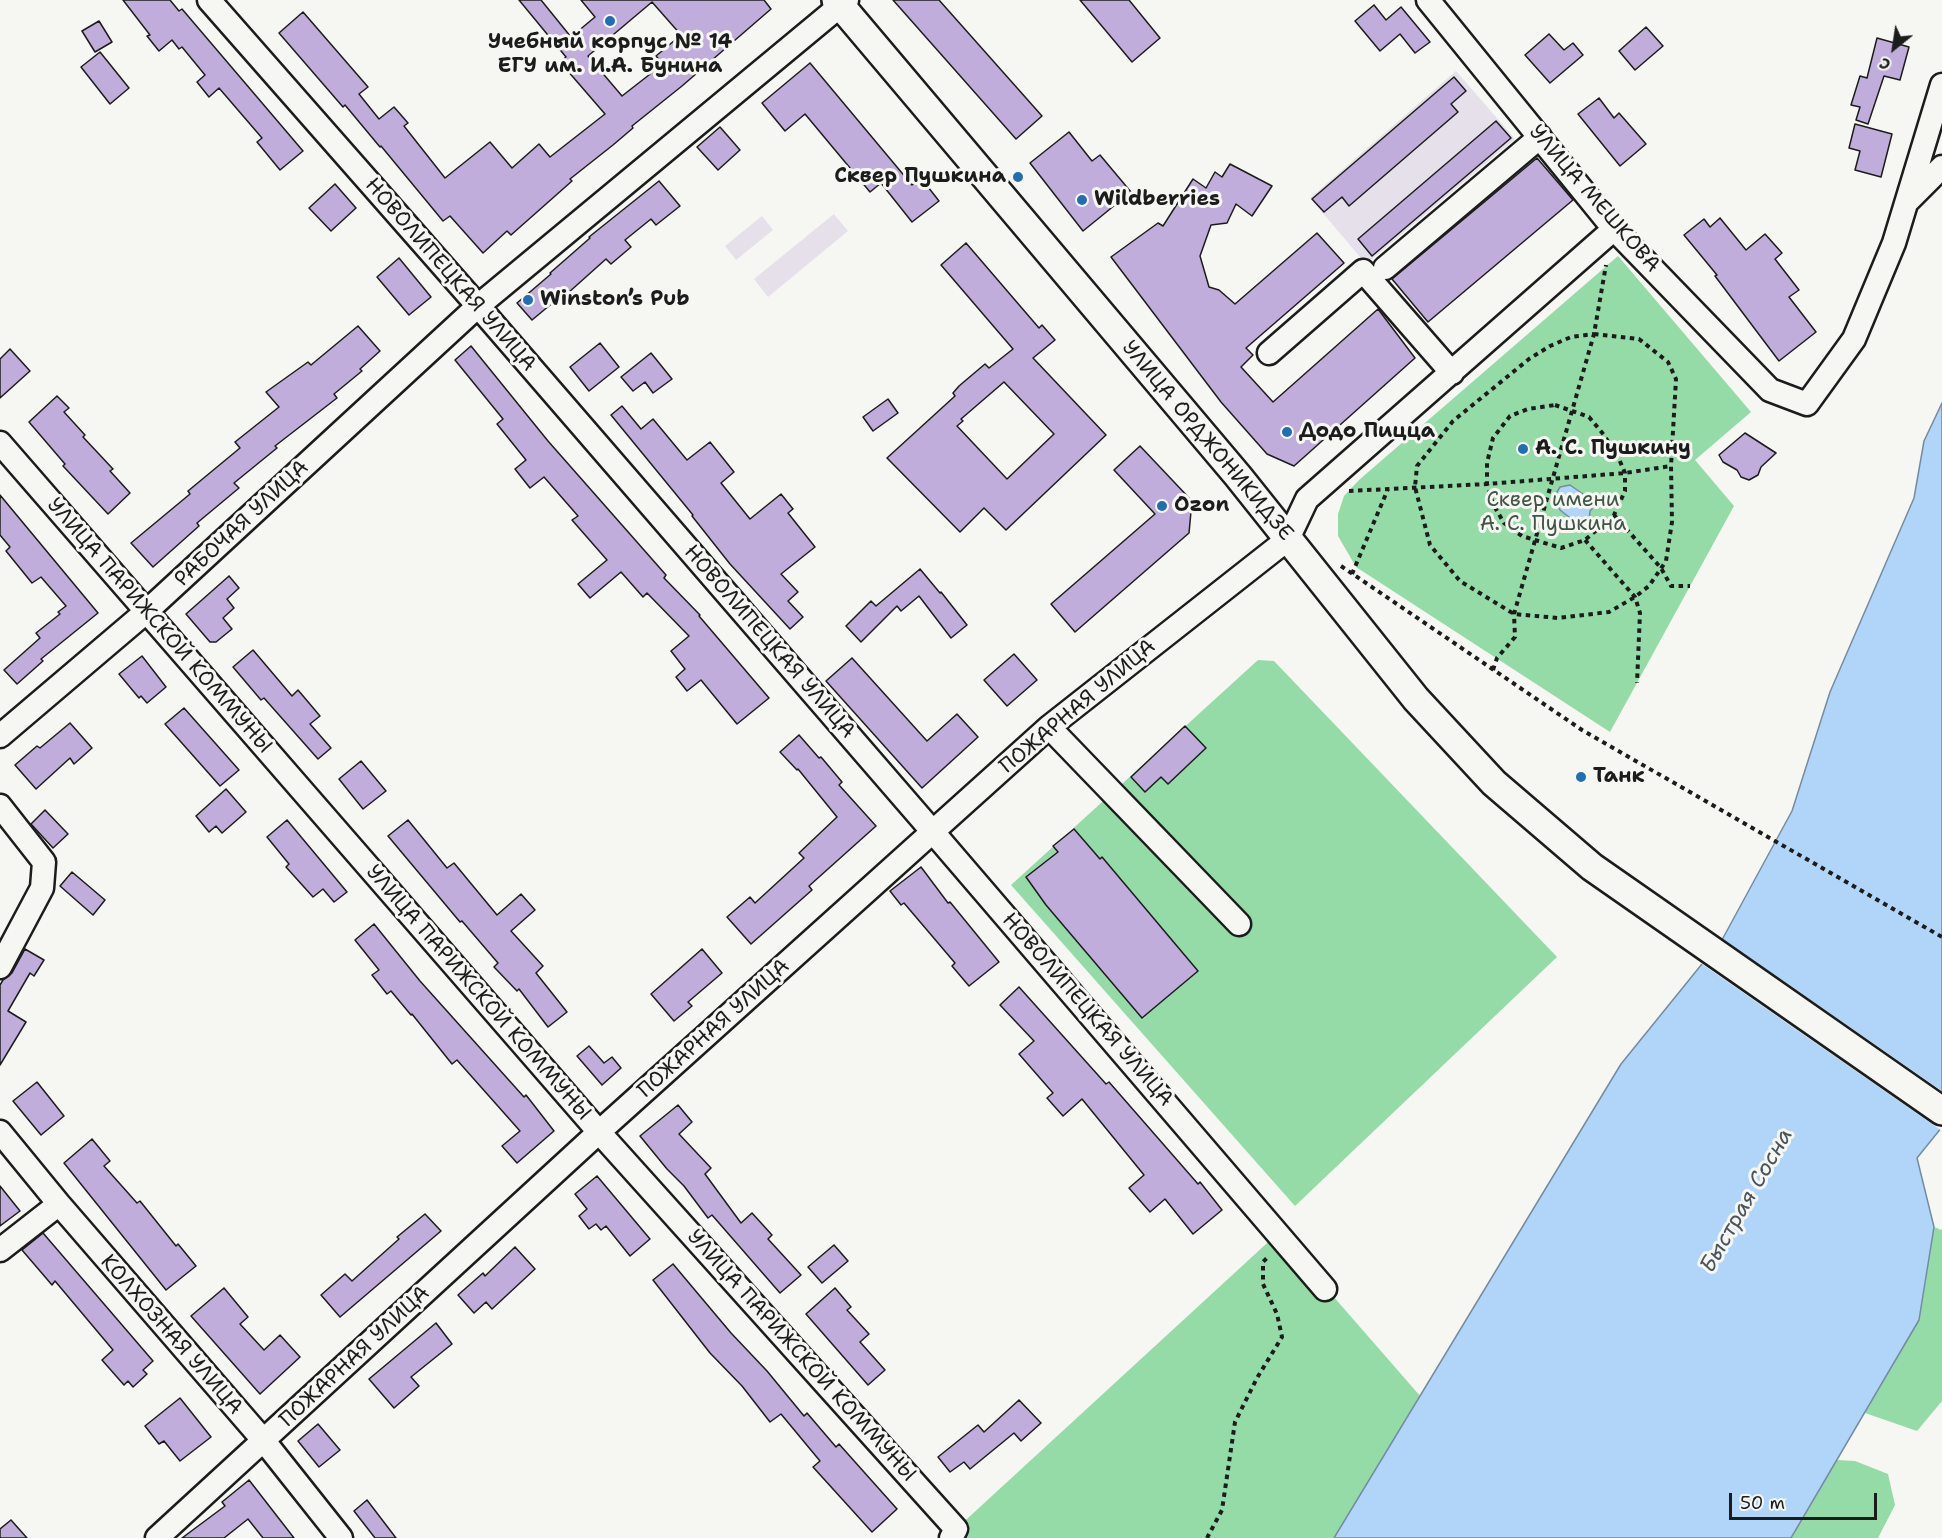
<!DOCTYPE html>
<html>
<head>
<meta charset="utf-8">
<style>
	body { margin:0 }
	#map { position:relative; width:1942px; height:1538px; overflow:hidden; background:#f6f6f2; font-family:"Shantell Sans",sans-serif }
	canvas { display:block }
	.north { position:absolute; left:1864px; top:18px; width:60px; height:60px; -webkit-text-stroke:4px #f6f6f2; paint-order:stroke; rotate:210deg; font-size:16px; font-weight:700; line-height:24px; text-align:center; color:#1c1c1c }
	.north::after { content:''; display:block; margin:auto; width:21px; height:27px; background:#1c1c1c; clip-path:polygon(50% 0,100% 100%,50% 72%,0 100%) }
	.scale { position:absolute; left:1729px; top:1493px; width:148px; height:27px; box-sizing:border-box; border:3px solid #1c1c1c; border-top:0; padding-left:8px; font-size:18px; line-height:21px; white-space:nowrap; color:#1c1c1c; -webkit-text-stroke:4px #f6f6f2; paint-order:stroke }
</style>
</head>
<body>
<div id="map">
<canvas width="1942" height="1538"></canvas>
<div class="north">С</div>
<div class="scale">50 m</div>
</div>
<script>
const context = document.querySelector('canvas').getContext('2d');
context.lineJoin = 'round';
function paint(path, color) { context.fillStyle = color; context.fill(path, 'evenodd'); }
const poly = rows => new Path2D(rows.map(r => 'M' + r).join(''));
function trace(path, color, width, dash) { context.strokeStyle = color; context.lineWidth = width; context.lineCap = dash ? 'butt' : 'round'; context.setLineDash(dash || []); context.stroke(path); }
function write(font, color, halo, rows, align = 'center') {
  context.font = font + ' "Shantell Sans",sans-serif'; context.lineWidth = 6; context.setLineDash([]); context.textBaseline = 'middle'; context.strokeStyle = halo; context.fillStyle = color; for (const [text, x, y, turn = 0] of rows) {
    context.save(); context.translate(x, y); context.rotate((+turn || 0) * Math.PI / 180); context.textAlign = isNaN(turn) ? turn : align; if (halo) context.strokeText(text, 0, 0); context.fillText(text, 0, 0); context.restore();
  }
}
paint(poly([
	[1456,71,1515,139,1366,264,1310,198],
	[834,214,848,231,768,297,754,279],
	[762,216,773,230,736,260,725,246]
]), '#e6e0eb');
paint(poly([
	[1618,256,1751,412,1695,460,1734,506,1610,732,1356,567,1338,536,1338,514,1344,496,1359,480],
	[1258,660,1274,661,1557,957,1295,1206,1011,885],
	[1934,1227,1942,1230,1942,1401,1917,1431,1865,1413,1919,1320],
	[1278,1233,1421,1397,1334,1538,951,1538,956,1529],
	[1837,1460,1855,1461,1888,1474,1895,1505,1878,1538,1791,1538]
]), '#95dba7');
const water = poly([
	[1942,403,1942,1127,1917,1158,1934,1227,1919,1320,1791,1538,1334,1538,1621,1064,1723,938,1792,811,1830,692,1914,498,1924,441,1942,403],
	[1570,485,1583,494,1592,509,1590,511,1589,521,1586,523,1578,524,1560,510,1555,498,1558,495,1557,492,1560,487,1570,485]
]);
paint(water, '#b0d5f9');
trace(water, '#758ba1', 1.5);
paint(poly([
	[1720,937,1942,1091,1942,1131,1699,962]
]), '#f6f6f2');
const building = poly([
	[123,0,170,0,179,11,182,9,303,151,280,170,257,142,262,138,219,88,209,97,197,82,205,75,182,47,179,49,172,40,159,51,147,36,150,35,123,0],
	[519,0,541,0,571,37,595,17,581,0,764,0,771,9,682,86,632,126,633,128,613,145,570,179,572,181,511,235,507,231,483,253,450,216,443,221,381,146,380,147,345,105,343,107,279,33,303,12,368,87,359,94,379,119,394,107,408,123,404,126,445,178,490,142,512,168,539,144,550,157,605,114,560,62,566,57,519,0],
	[652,2,681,35,656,56,663,64,622,96,588,56,652,2],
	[893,0,939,0,1042,116,1016,139,893,0],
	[1080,0,1129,0,1160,38,1132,62,1080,0],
	[1374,5,1386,20,1401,7,1430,42,1415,53,1400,34,1380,51,1355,21,1374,5],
	[99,21,112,42,95,52,82,31,99,21],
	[1646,27,1663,46,1635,70,1619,51,1646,27],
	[1549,34,1564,50,1573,43,1583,55,1550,83,1525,55,1549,34],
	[1877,38,1909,47,1900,80,1884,76,1868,124,1856,120,1860,107,1851,105,1860,76,1867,78,1877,38],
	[100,52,129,88,110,104,81,67,100,52],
	[810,63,912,185,921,178,939,201,912,222,881,183,870,192,805,114,785,131,762,103,810,63],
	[1454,77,1466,91,1451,104,1458,112,1349,206,1342,197,1324,212,1312,199,1454,77],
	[1599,98,1614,118,1619,113,1646,144,1620,166,1578,114,1599,98],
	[1496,121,1511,138,1372,256,1358,239,1496,121],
	[1855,124,1892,134,1881,177,1855,170,1860,151,1849,148,1855,124],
	[720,127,740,150,718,170,697,147,720,127],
	[1069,132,1092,161,1100,155,1131,192,1083,231,1030,163,1069,132],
	[1537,158,1573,200,1428,322,1392,279,1537,158],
	[1230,164,1272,186,1252,216,1236,204,1227,223,1211,225,1200,256,1209,287,1219,290,1235,304,1317,233,1344,263,1246,348,1253,355,1241,367,1273,402,1378,309,1415,358,1294,466,1267,454,1221,402,1111,257,1158,223,1163,226,1193,179,1206,188,1215,172,1222,177,1230,164],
	[659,181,680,206,656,225,651,219,625,240,631,247,611,264,606,259,568,293,567,291,532,320,517,303,551,274,550,273,590,238,589,237,659,181],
	[335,184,356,208,331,231,309,208,335,184],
	[1720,218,1746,250,1765,234,1782,253,1775,259,1799,290,1789,297,1816,332,1779,361,1715,276,1717,275,1684,235,1704,219,1710,227,1720,218],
	[966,243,1039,328,1042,325,1055,340,1033,358,1106,435,1006,530,984,508,960,532,887,458,955,396,953,393,959,386,985,364,989,368,1013,349,941,265,966,243],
	[1004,382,1054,434,1007,479,957,426,963,421,961,419,1004,382],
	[399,258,431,297,409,315,377,277,399,258],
	[358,326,380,351,360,369,362,371,334,394,337,398,275,446,277,448,234,483,239,488,197,523,199,526,153,567,131,543,190,494,188,491,240,448,235,442,279,407,266,392,308,362,311,365,358,326],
	[600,343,619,367,589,391,570,367,600,343],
	[471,346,548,441,666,575,664,578,700,615,699,616,769,698,737,724,701,680,687,691,676,677,685,669,671,651,689,636,647,593,643,597,621,572,590,598,578,584,607,560,572,520,578,516,544,477,530,488,515,469,526,460,497,424,503,419,455,360,471,346],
	[10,349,30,371,0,398,0,359,10,349],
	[651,353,672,379,653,393,645,382,633,391,621,377,651,353],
	[57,396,69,408,64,412,85,435,83,437,113,469,110,471,130,493,108,514,63,466,65,464,29,422,57,396],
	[888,399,898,413,873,431,863,417,888,399],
	[622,406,641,429,653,419,687,460,710,442,734,472,721,483,750,519,781,494,793,509,788,513,815,547,781,574,798,592,788,601,803,617,790,629,730,564,692,516,693,515,611,415,622,406],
	[1745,433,1776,453,1761,467,1758,475,1749,480,1741,477,1737,470,1723,462,1719,455,1745,433],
	[1140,446,1192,501,1189,533,1075,632,1051,604,1155,514,1114,470,1140,446],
	[0,495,98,613,41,659,43,661,17,684,4,670,40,638,36,633,60,614,58,612,66,606,41,577,32,583,6,551,10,547,0,535,0,495],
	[920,569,940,593,941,592,967,625,951,638,919,596,901,611,897,606,861,642,846,626,871,601,876,606,920,569],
	[229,576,239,588,227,599,234,608,223,618,232,629,216,642,210,642,186,614,229,576],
	[253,650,292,696,298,690,320,716,310,724,331,748,318,759,264,698,261,700,233,667,253,650],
	[1014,654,1037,680,1007,706,984,680,1014,654],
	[142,656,166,687,147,703,141,696,139,698,119,674,142,656],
	[852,658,927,741,957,714,978,737,922,788,826,681,852,658],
	[184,708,239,770,220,786,165,724,184,708],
	[70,723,92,748,74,764,70,758,36,789,15,765,37,746,40,748,70,723],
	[1185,726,1206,748,1168,784,1161,777,1145,792,1131,777,1185,726],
	[799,735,819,758,821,757,842,782,839,785,876,826,809,886,812,890,751,944,727,917,750,897,755,903,804,858,799,853,837,817,798,769,797,770,780,752,799,735],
	[361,761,386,791,363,809,339,779,361,761],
	[226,789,246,812,222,833,216,826,209,832,196,816,226,789],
	[45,810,68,834,53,848,31,824,45,810],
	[287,820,347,892,334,902,323,889,313,897,286,867,289,864,267,837,287,820],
	[408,820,447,868,454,863,497,915,521,894,535,910,511,931,543,966,536,973,567,1012,548,1027,519,989,517,991,494,967,498,963,462,921,460,922,388,836,408,820],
	[1074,829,1100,859,1102,857,1198,971,1142,1018,1046,905,1026,877,1058,852,1053,846,1074,829],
	[921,867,948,903,950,902,999,962,969,986,952,966,955,963,904,903,901,905,890,891,921,867],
	[72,872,105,900,93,915,60,886,72,872],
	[374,924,420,981,524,1097,526,1095,554,1131,517,1163,502,1146,520,1131,457,1060,452,1064,412,1014,411,1015,391,991,387,994,372,975,379,970,355,940,374,924],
	[25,949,44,960,34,976,30,973,8,1011,26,1022,0,1065,0,985,3,980,12,973,25,949],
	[702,949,722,973,688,1002,692,1006,674,1021,651,994,702,949],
	[1019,987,1106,1084,1109,1082,1198,1184,1200,1182,1222,1210,1193,1234,1165,1199,1150,1212,1129,1188,1144,1175,1082,1099,1063,1116,1047,1098,1053,1093,1019,1054,1034,1041,1000,1005,1019,987],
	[589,1046,604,1063,612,1057,621,1068,602,1085,577,1056,589,1046],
	[37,1082,64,1116,41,1135,13,1101,37,1082],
	[678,1105,692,1122,679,1134,711,1168,705,1174,741,1223,752,1213,772,1235,768,1239,801,1275,780,1293,712,1215,708,1218,684,1186,667,1169,640,1136,678,1105],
	[92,1139,110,1161,104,1166,137,1203,140,1201,176,1246,178,1244,196,1266,166,1290,64,1163,92,1139],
	[597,1176,650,1239,630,1256,606,1226,601,1230,596,1224,589,1229,579,1216,587,1209,575,1194,597,1176],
	[0,1186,20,1211,0,1226,0,1186],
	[425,1214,441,1231,340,1317,321,1295,345,1274,352,1281,399,1239,397,1237,425,1214],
	[43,1233,153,1361,143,1370,147,1374,133,1387,128,1381,124,1385,102,1360,113,1350,55,1281,52,1285,22,1250,43,1233],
	[834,1245,848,1261,822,1283,808,1267,834,1245],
	[515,1247,535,1269,492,1309,486,1302,474,1313,458,1295,483,1273,485,1276,515,1247],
	[673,1264,731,1333,767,1371,804,1416,807,1413,836,1447,839,1444,897,1509,872,1532,813,1467,820,1461,781,1414,770,1422,742,1386,710,1353,653,1280,673,1264],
	[224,1288,248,1317,240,1324,264,1350,280,1335,300,1357,260,1394,191,1316,224,1288],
	[835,1288,851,1307,847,1310,869,1334,860,1342,885,1370,868,1385,806,1314,835,1288],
	[436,1323,452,1344,411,1377,419,1386,394,1408,369,1379,436,1323],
	[180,1398,211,1437,180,1461,164,1441,159,1444,145,1426,180,1398],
	[1019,1400,1041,1423,1021,1441,1014,1433,970,1469,964,1462,950,1472,938,1457,978,1425,984,1432,1019,1400],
	[318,1424,340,1450,319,1467,298,1441,318,1424],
	[249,1480,294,1538,263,1538,248,1519,224,1538,182,1538,225,1506,222,1502,249,1480],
	[367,1500,396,1538,375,1538,354,1511,367,1500],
	[11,1520,27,1538,0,1538,0,1529,11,1520]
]);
paint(building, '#c1addc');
trace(building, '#1c1c1c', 1.5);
const minor = poly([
	[209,0,478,306,933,832,1325,1289],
	[1428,0,1614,229,1770,390,1807,404,1854,339,1894,243,1942,85],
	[1909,200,1942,167],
	[1385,268,1540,137],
	[1269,353,1363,271,1452,373],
	[0,443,599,1132,956,1529,951,1538],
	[1049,727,1239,924],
	[0,736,147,611,478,306,847,0],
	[0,806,44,862,42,888,0,967],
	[0,1132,59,1204,264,1441,341,1538],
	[0,1250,59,1204],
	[157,1538,599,1132,1049,727,1288,539,1307,499,1614,229]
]);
const major = poly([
	[836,0,1238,476,1416,699,1494,783,1592,867,1942,1111]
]);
trace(minor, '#1c1c1c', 27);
trace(major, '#1c1c1c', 32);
trace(poly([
	[1594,334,1639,339,1668,362,1676,379,1671,466,1672,522,1666,561,1649,586,1635,597,1609,612,1558,618,1514,614,1460,581,1430,545,1415,487,1417,466,1453,421,1529,359,1550,346,1571,337,1594,334],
	[1555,405,1589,417,1604,435,1619,459,1625,473,1625,491,1614,515,1585,540,1561,548,1522,536,1504,523,1493,504,1487,484,1487,463,1493,438,1510,416,1528,409,1555,405],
	[1349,491,1487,484,1625,473,1671,466],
	[1614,515,1661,568,1671,586,1690,586],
	[1585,540,1635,597,1640,613,1637,683],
	[1341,566,1582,730,1942,937],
	[1352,574,1388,489],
	[1493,670,1497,658,1515,637,1514,614,1594,334,1606,265],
	[1207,1538,1222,1510,1235,1422,1257,1378,1282,1337,1277,1314,1263,1284,1263,1262,1269,1256]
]), '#1c1c1c', 4, [4.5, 4.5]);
trace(minor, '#f6f6f2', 22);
trace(major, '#f6f6f2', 27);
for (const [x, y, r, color] of [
	[610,21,6,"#1f6fb2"],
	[1018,177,6,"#1f6fb2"],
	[1082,200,6,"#1f6fb2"],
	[528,300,6,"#1f6fb2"],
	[1287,432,6,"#1f6fb2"],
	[1523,449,6,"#1f6fb2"],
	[1162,506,6,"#1f6fb2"],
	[1581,777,6,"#1f6fb2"]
]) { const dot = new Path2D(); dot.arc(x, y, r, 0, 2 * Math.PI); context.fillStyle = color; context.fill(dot); trace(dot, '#f6f6f2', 2); }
write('bold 21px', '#1c1c1c', '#f6f6f2', [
	["Учебный корпус № 14",610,43,"center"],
	["ЕГУ им. И.А. Бунина",610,67,"center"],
	["Сквер Пушкина",1006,177,"right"],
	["Wildberries",1094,200],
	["Winston’s Pub",540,300],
	["Додо Пицца",1299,432],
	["А. С. Пушкину",1535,449],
	["Ozon",1174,506],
	["Танк",1593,777]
], 'left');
write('21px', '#1c1c1c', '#f6f6f2', [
	["УЛИЦА МЕШКОВА",1594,199,49],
	["НОВОЛИПЕЦКАЯ УЛИЦА",450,275,49],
	["УЛИЦА ОРДЖОНИКИДЗЕ",1207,441,50],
	["РАБОЧАЯ УЛИЦА",242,524,-43],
	["УЛИЦА ПАРИЖСКОЙ КОММУНЫ",159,626,49],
	["НОВОЛИПЕЦКАЯ УЛИЦА",769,642,49],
	["ПОЖАРНАЯ УЛИЦА",1078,707,-40],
	["УЛИЦА ПАРИЖСКОЙ КОММУНЫ",478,993,49],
	["НОВОЛИПЕЦКАЯ УЛИЦА",1087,1010,49],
	["ПОЖАРНАЯ УЛИЦА",714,1029,-42],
	["КОЛХОЗНАЯ УЛИЦА",171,1335,49],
	["УЛИЦА ПАРИЖСКОЙ КОММУНЫ",801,1356,48],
	["ПОЖАРНАЯ УЛИЦА",355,1357,-43]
]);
write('21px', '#405546', '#f6f6f2', [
	["Сквер имени",1553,501],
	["А. С. Пушкина",1553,525]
]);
write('italic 22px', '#48545e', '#f6f6f2', [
	["Быстрая Сосна",1747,1201,-60]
]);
</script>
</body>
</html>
